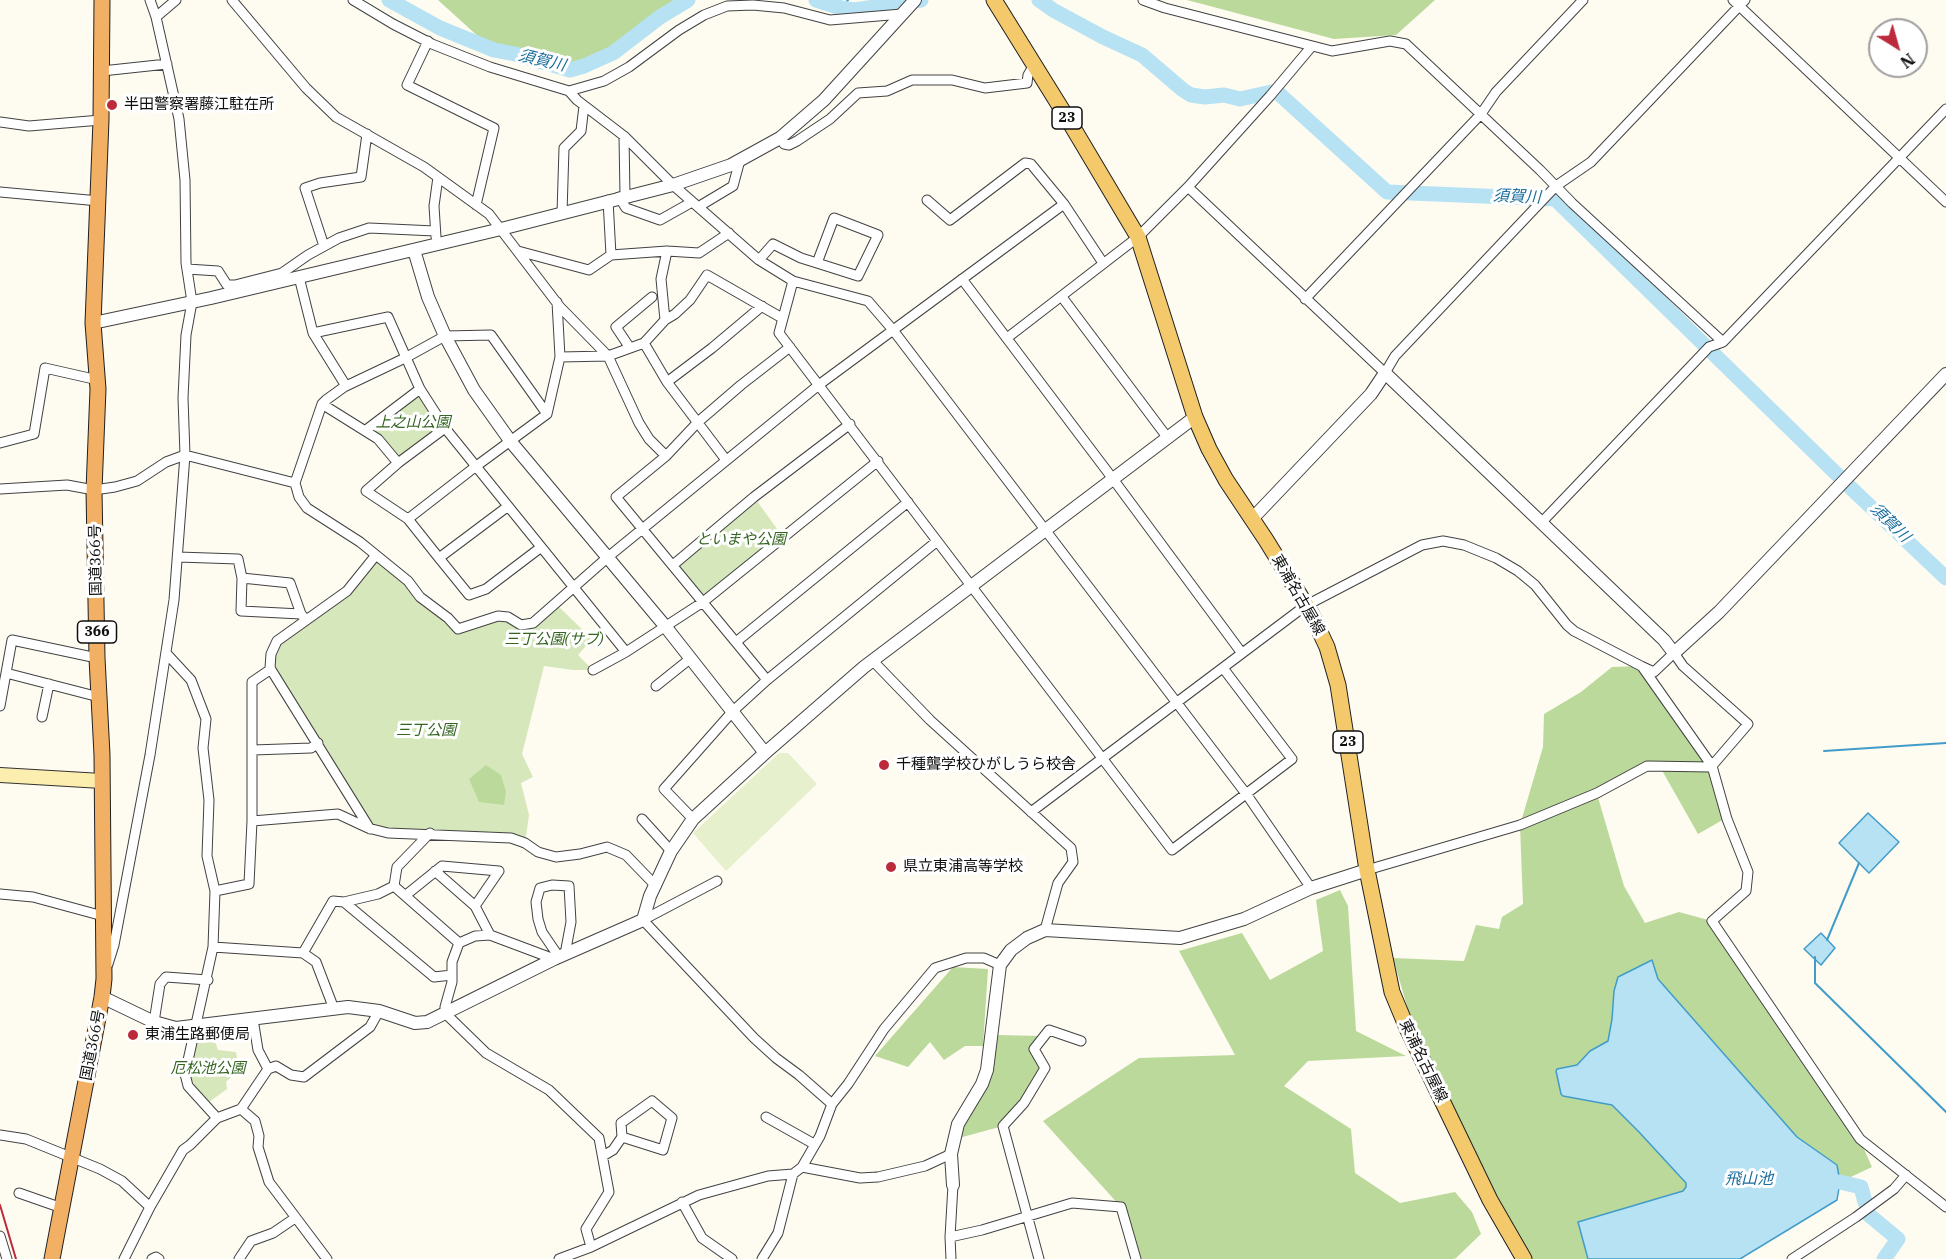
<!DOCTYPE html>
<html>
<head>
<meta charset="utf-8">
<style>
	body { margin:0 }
	#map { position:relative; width:1946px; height:1259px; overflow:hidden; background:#fefbf1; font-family:"IBM Plex Serif",serif }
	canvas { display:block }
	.north { position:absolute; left:1868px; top:18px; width:60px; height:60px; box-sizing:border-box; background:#fff; border:2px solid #9f9f9f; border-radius:50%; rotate:143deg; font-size:16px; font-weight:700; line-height:24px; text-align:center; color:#0f0f0f }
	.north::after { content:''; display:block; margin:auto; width:21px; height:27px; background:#bb2b3c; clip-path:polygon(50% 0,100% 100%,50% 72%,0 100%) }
</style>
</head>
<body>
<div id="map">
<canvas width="1946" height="1259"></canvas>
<div class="north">N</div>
</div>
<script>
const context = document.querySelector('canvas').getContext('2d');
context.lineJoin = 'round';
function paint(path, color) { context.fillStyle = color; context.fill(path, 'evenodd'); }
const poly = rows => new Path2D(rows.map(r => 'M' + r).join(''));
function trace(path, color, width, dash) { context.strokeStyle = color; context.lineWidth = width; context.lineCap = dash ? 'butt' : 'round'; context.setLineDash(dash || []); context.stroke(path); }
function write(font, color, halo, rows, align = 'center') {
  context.font = font + ' "IBM Plex Serif","Noto Sans JP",serif'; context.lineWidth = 6; context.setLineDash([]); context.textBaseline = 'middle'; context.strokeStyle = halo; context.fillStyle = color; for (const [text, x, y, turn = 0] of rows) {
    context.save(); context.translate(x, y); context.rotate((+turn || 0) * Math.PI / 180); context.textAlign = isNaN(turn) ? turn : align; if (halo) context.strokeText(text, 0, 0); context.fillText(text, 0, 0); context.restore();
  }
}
paint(poly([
	[417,395,419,396,438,429,400,458,372,432,374,428],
	[754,497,783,537,703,602,673,565],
	[376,555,458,629,498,616,521,625,533,623,555,603,592,639,578,655,593,670,573,670,544,666,522,754,533,777,521,783,529,815,525,843,370,829,271,669,277,641,347,591],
	[197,1030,212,1032,218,1050,236,1052,239,1069,226,1082,227,1089,205,1105,188,1086,187,1061]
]), '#d6e8bb');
paint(poly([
	[438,0,688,0,656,20,614,52,564,69,492,49],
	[1187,0,1435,0,1396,35,1334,39],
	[1641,666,1712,766,1726,818,1698,834,1659,765,1597,794,1624,886,1645,923,1679,912,1712,921,1859,1138,1872,1167,1840,1182,1837,1165,1798,1138,1658,979,1652,960,1612,1019,1608,1041,1591,1051,1577,1065,1557,1069,1556,1071,1561,1094,1563,1096,1612,1105,1639,1132,1686,1183,1686,1187,1683,1191,1579,1222,1588,1259,1525,1259,1421,1054,1393,958,1464,961,1476,925,1499,929,1502,917,1523,904,1520,825,1543,747,1544,714,1581,692,1612,667],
	[486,765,501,775,506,792,504,805,479,802,469,779],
	[1340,890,1348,906,1356,1031,1406,1056,1308,1061,1284,1086,1351,1129,1355,1173,1400,1203,1455,1192,1472,1212,1481,1234,1456,1258,1453,1259,1136,1259,1121,1207,1043,1121,1139,1058,1235,1055,1179,951,1242,933,1270,980,1323,951,1316,900],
	[953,967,988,969,983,1046,965,1046,944,1060,930,1042,908,1067,875,1056],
	[998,1035,1039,1036,1034,1049,1045,1068,1003,1126,959,1138,973,1103,992,1075]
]), '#bbd99b');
paint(poly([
	[779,753,788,753,817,784,726,871,693,833]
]), '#e6f0cd');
const water = poly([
	[1868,813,1899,842,1869,873,1839,843,1868,813],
	[1821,933,1835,948,1821,965,1804,949,1821,933],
	[1652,960,1658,979,1797,1137,1837,1165,1840,1182,1837,1200,1740,1259,1588,1259,1578,1222,1683,1191,1686,1187,1686,1183,1639,1132,1612,1105,1563,1096,1561,1094,1556,1071,1557,1069,1577,1065,1590,1051,1608,1041,1612,1019,1614,991,1618,977,1652,960]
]);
paint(water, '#b7e2f4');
trace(water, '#419cc9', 1.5);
trace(poly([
	[841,8,848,0],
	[1824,751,1946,743],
	[1827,940,1859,863],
	[1815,957,1815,983,1946,1112]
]), '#419cc9', 2);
trace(poly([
	[389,0,440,28,494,50,515,54,570,70,584,66,613,53,660,17,688,0],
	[816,0,841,8,854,10,921,0],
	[1039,0,1053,10,1103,37,1142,55,1183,90,1191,95,1205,97,1224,95,1240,99,1276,91,1387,192,1555,199,1853,490,1946,578],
	[1840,1182,1861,1187,1865,1202],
	[1869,1215,1898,1239,1884,1259]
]), '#b7e2f4', 15);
const minor = poly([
	[232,0,306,88,336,117,424,167,489,214,560,307,608,356,639,423,649,439,666,456],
	[353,0,393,24,432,44,490,67,569,91,604,81,629,67,679,30,704,15,727,6,753,5,784,8,830,20,902,14],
	[1143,0,1165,8,1332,51,1390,41,1406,44,1540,170,1572,203,1723,342],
	[1733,0,1946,202],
	[156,17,176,0],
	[428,41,407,85,494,128,476,205],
	[102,71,167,64],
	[569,91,577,100,624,136,673,185,759,260,793,281,868,301,893,330,1247,795,1311,888],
	[0,122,29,126,101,120],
	[624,136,625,196],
	[780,138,784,144,789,145,797,141,830,119,858,93,887,91,912,80,952,80,985,88,1027,83,1028,75,1034,65],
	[1188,187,1385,373,1395,356,1556,186,1591,162,1745,0],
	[0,192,99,201],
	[619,197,626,208,660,220,692,202],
	[608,200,611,255],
	[927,200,950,220,1025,163,1031,164,1064,204,1103,263],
	[698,207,733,186,740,160],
	[562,213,564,148,581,131,584,106],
	[436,237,434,206,438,177],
	[324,246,305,188,320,183,361,177,367,134],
	[518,251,589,270,611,255,667,251,699,253,729,233],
	[759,260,773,244,801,258,817,263,858,276,878,235,834,218,817,263],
	[187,269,218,271,227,285,235,285,282,273,308,255,339,238,369,228,435,231],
	[299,277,313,333,346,386],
	[962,279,1113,479,1241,652],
	[793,281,779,333,1172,850,1292,759,1223,668],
	[1062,297,1167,437],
	[1305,299,1481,114,1496,92,1583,0],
	[665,320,661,279,667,251],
	[313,333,388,317,420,389,445,428,626,652],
	[1007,338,1138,237,1188,187,1270,96,1312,46],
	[630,348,616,327,652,297],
	[560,357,608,356,644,343],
	[667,382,712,348,762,306],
	[322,404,378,439,398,463],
	[547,414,560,357,557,302],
	[445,428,398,463,366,491,408,519,439,558,507,507],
	[366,430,420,389],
	[0,443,34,434,45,368,98,380],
	[726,460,667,382,644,343,665,320,675,314,690,300,707,275,782,318],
	[0,489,67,485,94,490,115,487,137,481,166,462,185,455,295,483],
	[408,519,475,467,547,414,491,335,445,336,405,358,344,387,326,400,322,404,295,483,299,497,307,508,360,542,408,581,420,597,448,618,458,629,498,616,508,617,521,625,533,623,608,557,820,384,1064,204],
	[1541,523,1709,347,1723,342,1946,109],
	[178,557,238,559,242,578,290,583,301,614,306,620],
	[439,558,469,595,486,589,540,548],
	[673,565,754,497,850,424],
	[242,578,241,611,301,614],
	[736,642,908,502],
	[166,653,191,680,206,719,203,748,209,800,207,856,215,891,213,947,185,1074,188,1086,217,1118],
	[97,658,12,640,6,673,99,697],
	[873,661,930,720,1071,848,1073,862,1058,883,1045,930],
	[1643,668,1712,766,1727,819,1748,872,1746,891,1712,921,1860,1139,1946,1207],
	[593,670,626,652,703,602,878,461],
	[767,680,616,497,666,456,698,422,741,385,790,347],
	[656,686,691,658],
	[0,706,6,673],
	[42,717,49,684],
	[253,750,311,748,318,743],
	[1031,812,1305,606,1422,545,1443,541,1464,545,1496,558,1518,571,1535,585,1567,625,1574,631,1641,666,1654,672,1674,653,1683,666,1748,724,1711,767,1647,766,1597,793,1520,825,1367,870],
	[642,819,671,851],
	[693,819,664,789,733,711,767,680,936,542],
	[252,821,338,814,368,828,388,833,511,838,525,843,538,852,556,857,580,854,607,847,626,855,656,886],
	[370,829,270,668,271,654,277,641,347,591,376,555],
	[435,871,475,906],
	[717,881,643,920,754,1038,776,1058,799,1075,832,1104],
	[394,886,459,943],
	[394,886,397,867,430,833],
	[215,891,249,884,252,821,252,682,271,669],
	[0,894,33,897,103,916],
	[406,895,442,866,499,871,475,906,490,935],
	[344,902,434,977,452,975],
	[213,947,303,953],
	[559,957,542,932,538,919,536,902,540,888,552,885,569,886,571,922,565,954],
	[554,959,490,935,475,936,459,943,452,962,452,982,445,1007,446,1014,486,1053,549,1090,599,1138,609,1192,586,1229,591,1247],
	[108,964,114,945,150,755,174,600,185,455,183,398,186,335,192,302,186,263,185,180,179,119,156,17,150,0],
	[334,1009,316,962,303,953,333,901,344,902,378,894,394,886],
	[253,1019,258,1050,268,1069],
	[154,1022,160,984,166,977,208,980],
	[241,1109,255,1121,259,1136,258,1147,269,1182,327,1259],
	[766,1117,814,1144],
	[0,1135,26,1139,100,1169,122,1181,150,1207],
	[603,1156,613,1150,622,1137,663,1150,672,1118,652,1101,621,1123,622,1137],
	[802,1167,860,1178,878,1177,925,1166,951,1154],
	[19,1193,62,1208],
	[682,1202,702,1238,732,1259],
	[0,1236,7,1259],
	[950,1237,982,1230,1072,1203,1121,1207,1136,1259],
	[124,1259,150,1207,183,1150,190,1145,217,1118,241,1109,268,1069,276,1066,291,1075,304,1077,370,1027,379,1011],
	[152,1259,156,1257,159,1259],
	[239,1259,251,1241,273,1233,295,1218],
	[559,1259,591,1247,699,1195,768,1176,793,1174,802,1167,820,1136,832,1104,848,1084,884,1029,935,968,966,958,984,958,1000,965],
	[762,1259,778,1233,793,1174],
	[951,1259,950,1237,953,1185],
	[1039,1259,1003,1126,1024,1103,1045,1068,1034,1049,1049,1030,1081,1041],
	[1792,1259,1856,1217,1894,1189,1906,1175]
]);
const tertiary = poly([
	[414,250,428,297,445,336,474,390,511,442,665,626,765,753],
	[93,323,211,298,501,229,673,185,731,165,780,138,824,100,915,0],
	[1252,519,1371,394,1385,373,1664,640,1674,653,1719,612,1946,374],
	[102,997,154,1022,176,1028,348,1007,379,1011,415,1023,427,1022,554,959,643,920,650,896,671,851,693,819,765,753,864,667,1195,417],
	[953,1185,951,1154,958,1124,982,1084,987,1070,1000,965,1011,950,1027,938,1045,930,1180,938,1244,919,1311,888,1367,870]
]);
const secondary = poly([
	[0,775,102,781]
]);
const primary = poly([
	[994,0,1069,121,1138,237,1195,417,1209,449,1226,480,1266,540,1312,615,1327,647,1338,685,1367,870,1392,992,1407,1028,1490,1200,1524,1259]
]);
const trunk = poly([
	[52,1259,102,997,104,979,102,755,97,658,94,490,98,389,93,323,101,120,102,0]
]);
trace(minor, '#424242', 11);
trace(tertiary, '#424242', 14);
trace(secondary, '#313131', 16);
trace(primary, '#202020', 17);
trace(trunk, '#202020', 17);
trace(minor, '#fff', 9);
trace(tertiary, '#fff', 12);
trace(secondary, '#fceeaf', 14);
trace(primary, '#f4c96c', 15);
trace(trunk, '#f2b065', 15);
trace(poly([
	[0,1205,16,1259]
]), '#bb2b3c', 2);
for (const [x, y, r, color] of [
	[112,105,6,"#bb2b3c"],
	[884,765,6,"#bb2b3c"],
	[891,867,6,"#bb2b3c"],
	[133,1035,6,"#bb2b3c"]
]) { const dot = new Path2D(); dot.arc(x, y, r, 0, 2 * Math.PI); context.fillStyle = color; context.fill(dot); trace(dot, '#fff', 2); }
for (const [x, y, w] of [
	[1067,118,30],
	[97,632,39],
	[1348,742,30]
]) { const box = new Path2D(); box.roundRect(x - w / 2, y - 11, w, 22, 4.5); context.fillStyle = '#fff'; context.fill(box); trace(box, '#0f0f0f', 1.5); }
write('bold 14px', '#0f0f0f', null, [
	["23",1067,118],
	["366",97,632],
	["23",1348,742]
]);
write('15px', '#0f0f0f', '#fff', [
	["半田警察署藤江駐在所",124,105],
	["千種聾学校ひがしうら校舎",896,765],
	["県立東浦高等学校",903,867],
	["東浦生路郵便局",145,1035]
], 'left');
write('italic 15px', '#346521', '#fff', [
	["上之山公園",413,423],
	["といまや公園",741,540],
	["三丁公園(サブ)",554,640],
	["三丁公園",426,731],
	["厄松池公園",208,1069]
]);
write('15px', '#0f0f0f', '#fff', [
	["国道366号",96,560,-91],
	["東浦名古屋線",1298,595,60],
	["国道366号",93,1045,-79],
	["東浦名古屋線",1423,1061,64]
]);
write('italic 16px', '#1b6e9d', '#fff', [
	["須賀川",542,61,13],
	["須賀川",1517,197,2],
	["須賀川",1890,523,44],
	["飛山池",1749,1179]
]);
</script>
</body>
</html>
